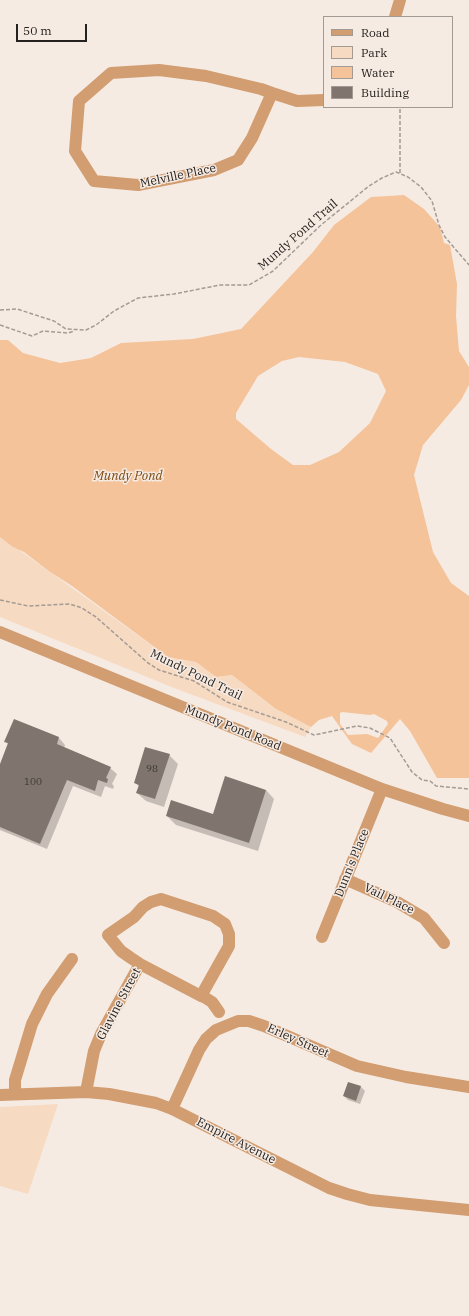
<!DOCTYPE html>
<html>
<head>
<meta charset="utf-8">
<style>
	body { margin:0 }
	#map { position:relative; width:469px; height:1316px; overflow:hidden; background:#f6ebe3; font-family:"IBM Plex Serif",serif }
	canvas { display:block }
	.legend { position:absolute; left:323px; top:16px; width:130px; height:92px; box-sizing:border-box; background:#f6ebe3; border:1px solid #a29a94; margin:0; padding:5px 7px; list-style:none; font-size:12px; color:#25211e }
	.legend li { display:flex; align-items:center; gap:8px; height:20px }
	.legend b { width:20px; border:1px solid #a29a94 }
	.scale { position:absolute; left:16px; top:24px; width:71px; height:18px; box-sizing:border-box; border:2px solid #25211e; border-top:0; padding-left:5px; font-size:12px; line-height:14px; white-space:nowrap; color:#25211e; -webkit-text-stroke:3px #f6ebe3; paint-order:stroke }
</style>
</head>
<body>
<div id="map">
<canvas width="469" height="1316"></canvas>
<ul class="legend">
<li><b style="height:5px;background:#d19d71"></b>Road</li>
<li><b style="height:11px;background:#f7dac2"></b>Park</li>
<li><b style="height:11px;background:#f4c39a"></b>Water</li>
<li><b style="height:11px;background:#7f756e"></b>Building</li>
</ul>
<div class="scale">50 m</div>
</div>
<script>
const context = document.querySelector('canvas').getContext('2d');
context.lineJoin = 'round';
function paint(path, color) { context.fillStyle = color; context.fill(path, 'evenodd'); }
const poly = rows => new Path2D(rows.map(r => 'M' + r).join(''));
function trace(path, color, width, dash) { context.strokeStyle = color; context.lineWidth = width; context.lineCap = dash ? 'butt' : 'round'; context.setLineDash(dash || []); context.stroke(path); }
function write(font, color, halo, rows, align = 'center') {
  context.font = font + ' "IBM Plex Serif",serif'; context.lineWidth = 3; context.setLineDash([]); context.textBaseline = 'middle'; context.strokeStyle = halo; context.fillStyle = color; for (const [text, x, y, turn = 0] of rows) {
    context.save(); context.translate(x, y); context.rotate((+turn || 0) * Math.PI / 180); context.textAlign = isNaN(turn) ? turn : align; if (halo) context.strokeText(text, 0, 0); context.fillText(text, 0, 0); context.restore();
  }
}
paint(poly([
	[0,536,168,657,196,662,216,677,232,675,276,709,311,727,305,737,174,688,0,617],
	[58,1104,28,1194,0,1186,0,1107]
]), '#f7dac2');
paint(poly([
	[404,195,424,209,440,227,444,243,450,245,457,284,456,316,459,351,469,367,469,385,461,400,423,445,414,475,433,552,451,583,469,596,469,778,437,778,410,731,400,719,371,753,352,744,332,716,319,720,311,727,276,709,232,675,216,677,196,662,168,657,72,586,50,572,24,552,13,547,0,537,0,340,8,340,23,353,60,363,91,358,121,343,193,339,241,329,313,252,334,225,371,197],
	[299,357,345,362,378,374,386,391,370,423,339,452,310,465,293,465,271,449,236,419,236,413,258,376,282,361],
	[342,712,370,715,374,714,387,721,388,724,378,738,367,734,348,735,340,724,340,713]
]), '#f4c39a');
paint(poly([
	[14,720,59,738,65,745,64,748,110,768,117,774,112,784,114,786,113,789,105,786,101,797,73,786,47,849,0,830,0,767,9,745,6,742],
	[169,755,178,764,164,807,146,801,137,793,139,787,135,782],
	[266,790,274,799,258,851,176,825,167,816,214,815],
	[348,1083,361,1087,365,1091,360,1104,348,1100,344,1096]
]), '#0003');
paint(poly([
	[14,719,59,737,57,744,111,767,106,778,108,779,107,783,98,780,95,791,67,780,40,844,0,827,0,764,8,743,4,742],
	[145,747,170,754,155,799,136,793,139,785,134,783],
	[225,776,266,790,249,843,166,816,171,800,213,814],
	[348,1082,361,1086,356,1101,343,1096]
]), '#7f756e');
trace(poly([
	[400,173,400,107],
	[0,310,17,309,54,321,66,329,86,330,96,325,114,311,138,298,174,294,220,285,249,285,273,271,321,225,369,186,382,178,396,172,408,177,421,187,432,201,439,225,445,237,469,265],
	[0,325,32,336,43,331,68,333,74,331],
	[0,600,28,606,70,604,82,608,96,617,148,663,159,670,194,681,227,702,286,722,314,735,357,726,370,728,390,738,412,772,422,780,430,781,436,786,469,789]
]), '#a49b95', 1.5, [4, 2]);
trace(poly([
	[395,17,400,0],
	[272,93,252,138,238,160,214,170,138,185,94,181,75,151,79,101,111,73,159,70,206,76,261,89,272,93,297,101,324,100],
	[0,632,382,789,443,809,469,816],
	[345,879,397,902,424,918,444,943],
	[322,937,382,789],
	[201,996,229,946,229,934,225,924,213,916,161,899,151,902,143,907,134,917,108,935,121,951,131,958,140,964,201,996,204,997,212,1002,219,1012],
	[86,1092,94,1051,101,1034,140,964],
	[15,1094,15,1080,32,1024,47,994,72,959],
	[0,1095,86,1092,109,1094,156,1103,172,1109,329,1188,347,1194,370,1200,469,1210],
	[172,1109,199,1050,206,1039,216,1030,238,1021,249,1021,264,1026,357,1066,406,1077,469,1087]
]), '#d19d71', 12);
write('10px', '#3c3632', null, [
	["98",152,769],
	["100",33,782]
]);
write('12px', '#25211e', '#f6ebe3', [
	["Melville Place",178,176,-12],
	["Mundy Pond Trail",298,235,-41],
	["Mundy Pond Trail",196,675,26],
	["Mundy Pond Road",233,728,22],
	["Dunn's Place",352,863,-68],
	["Vail Place",389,899,26],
	["Glavine Street",119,1004,-62],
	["Erley Street",298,1041,24],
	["Empire Avenue",236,1141,27]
]);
write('italic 13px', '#7e4a14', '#f6ebe3', [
	["Mundy Pond",128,476]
]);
</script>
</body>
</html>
